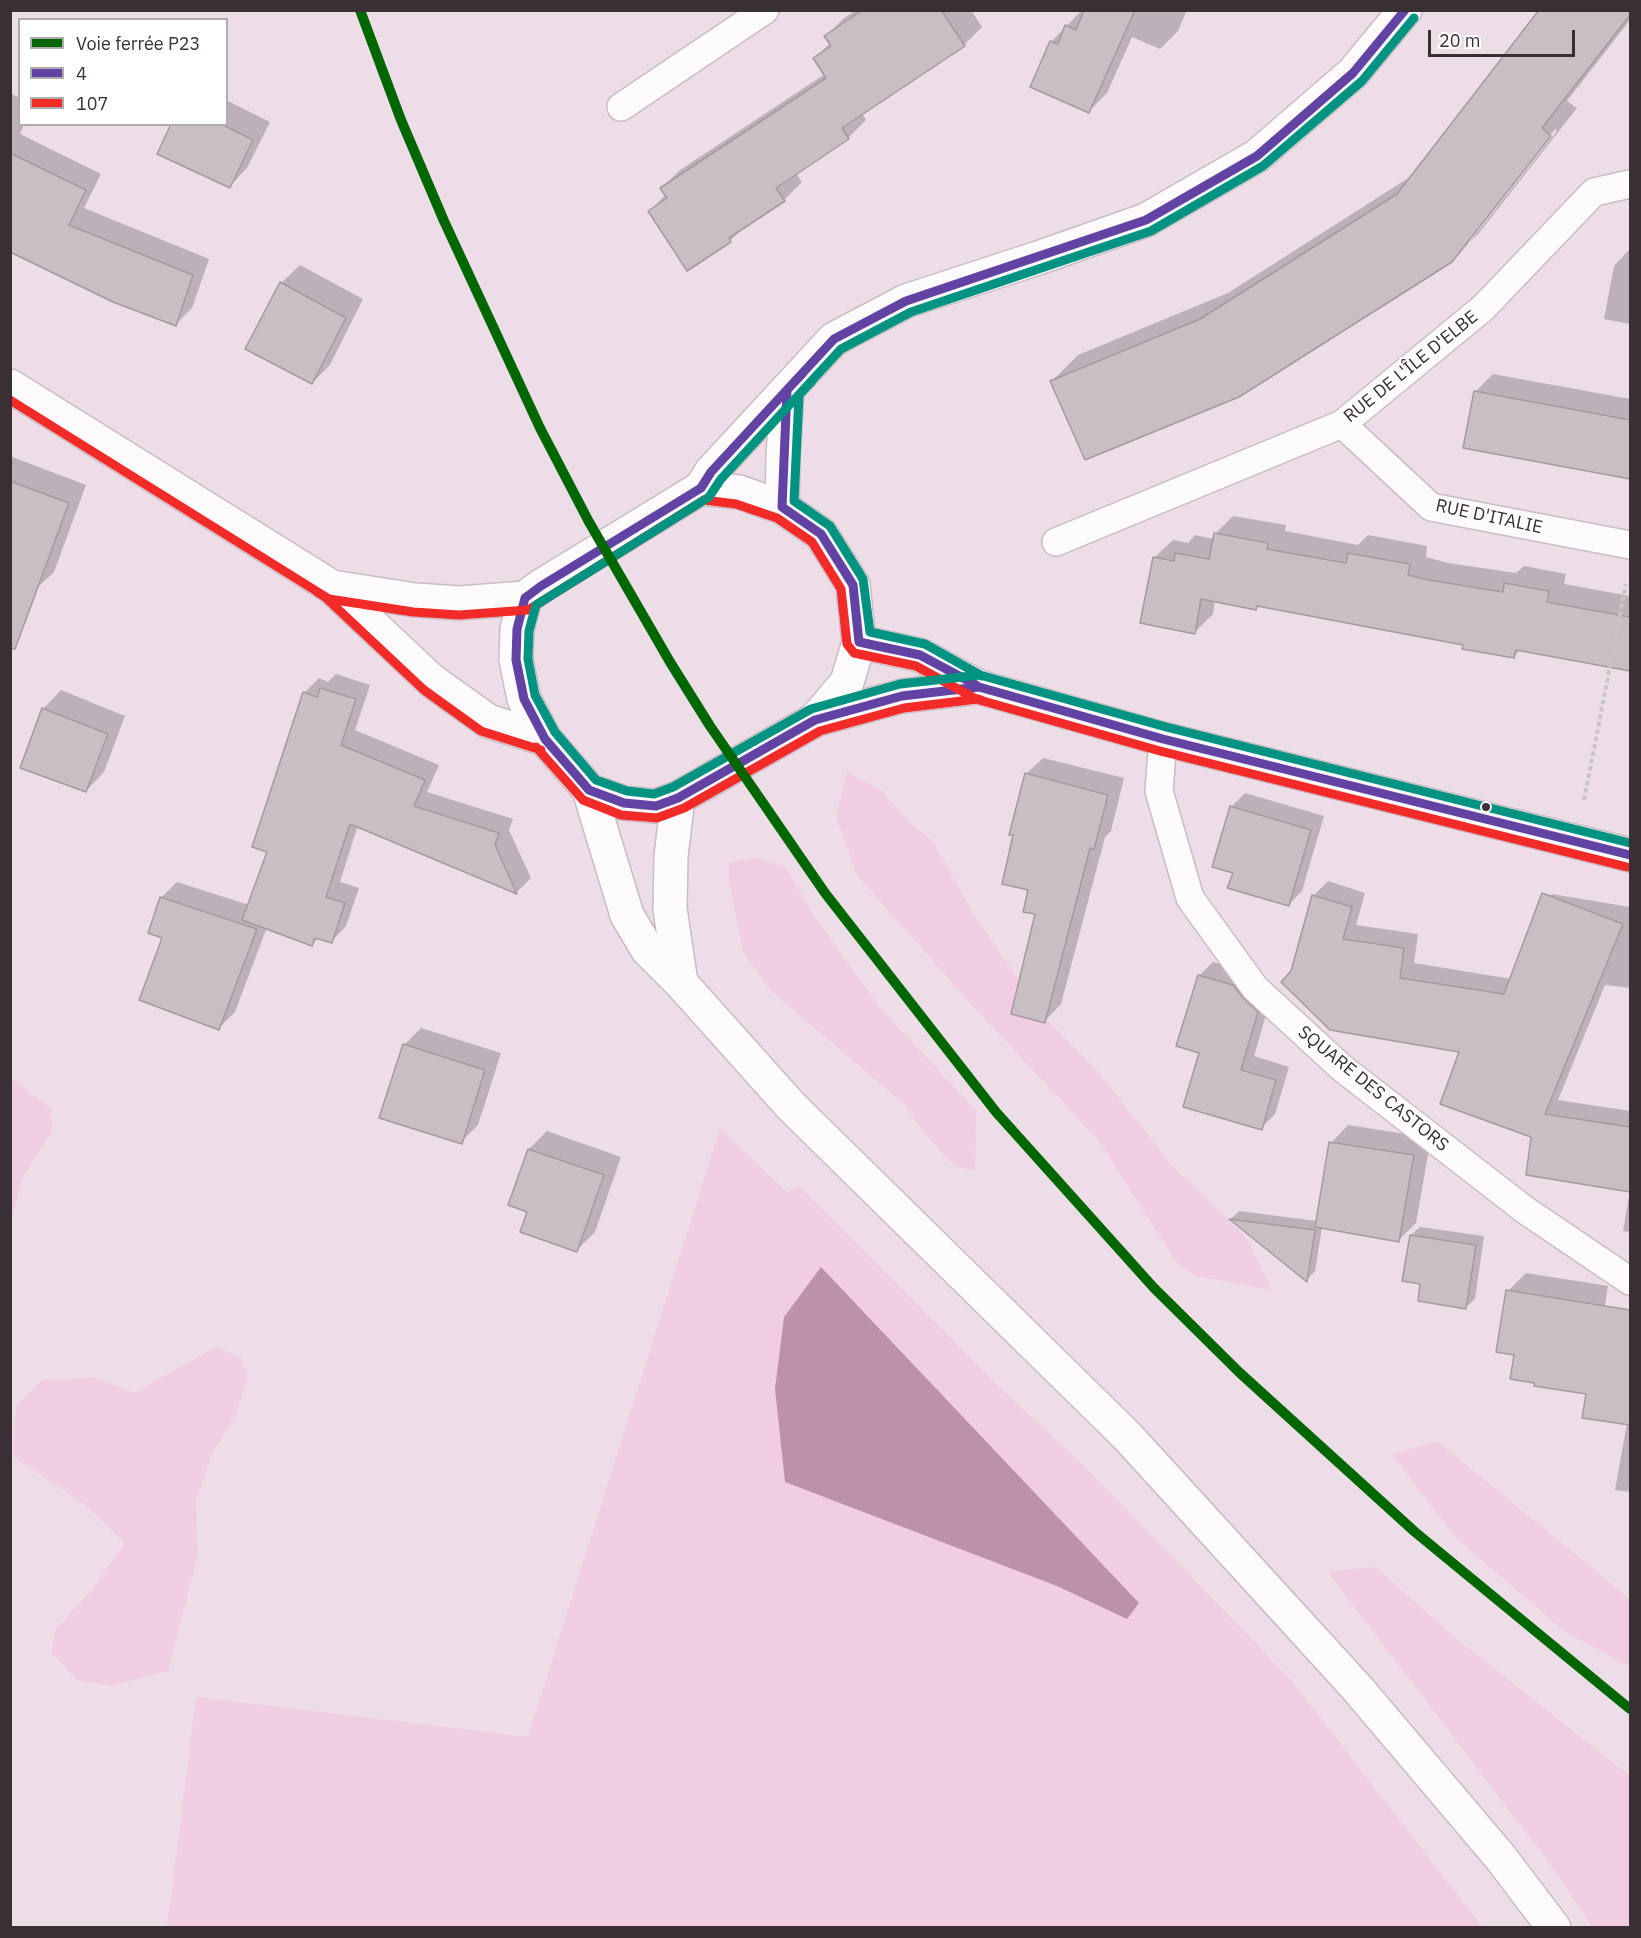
<!DOCTYPE html>
<html>
<head>
<meta charset="utf-8">
<style>
	body { margin:0 }
	#map { position:relative; width:1641px; height:1938px; overflow:hidden; background:#eddde7; font-family:"IBM Plex Sans",sans-serif }
	canvas { display:block }
	.frame { position:absolute; inset:0; border:12px solid #392f35; pointer-events:none }
	.legend { position:absolute; left:18px; top:18px; width:210px; height:108px; box-sizing:border-box; background:#fff; border:2px solid #b0acae; margin:0; padding:8px 10px; list-style:none; font-size:18px; color:#392f35 }
	.legend li { display:flex; align-items:center; gap:12px; height:30px }
	.legend b { width:30px; border:2px solid #b0acae }
	.scale { position:absolute; left:1428px; top:30px; width:147px; height:27px; box-sizing:border-box; border:3px solid #392f35; border-top:0; padding-left:8px; font-size:18px; line-height:21px; white-space:nowrap; color:#392f35; -webkit-text-stroke:4px #fff; paint-order:stroke }
</style>
</head>
<body>
<div id="map">
<canvas width="1641" height="1938"></canvas>
<div class="frame"></div>
<ul class="legend">
<li><b style="height:8px;background:#060"></b>Voie ferrée P23</li>
<li><b style="height:8px;background:#6243a4"></b>4</li>
<li><b style="height:8px;background:#f22b29"></b>107</li>
</ul>
<div class="scale">20 m</div>
</div>
<script>
const context = document.querySelector('canvas').getContext('2d');
context.lineJoin = 'round';
function paint(path, color) { context.fillStyle = color; context.fill(path, 'evenodd'); }
const poly = rows => new Path2D(rows.map(r => 'M' + r).join(''));
function trace(path, color, width, dash) { context.strokeStyle = color; context.lineWidth = width; context.lineCap = dash ? 'butt' : 'round'; context.setLineDash(dash || []); context.stroke(path); }
function write(font, color, halo, rows, align = 'center') {
  context.font = font + ' "IBM Plex Sans",sans-serif'; context.lineWidth = 4.5; context.setLineDash([]); context.textBaseline = 'middle'; context.strokeStyle = halo; context.fillStyle = color; for (const [text, x, y, turn = 0] of rows) {
    context.save(); context.translate(x, y); context.rotate((+turn || 0) * Math.PI / 180); context.textAlign = isNaN(turn) ? turn : align; if (halo) context.strokeText(text, 0, 0); context.fillText(text, 0, 0); context.restore();
  }
}
paint(poly([
	[847,772,881,790,910,823,933,841,975,917,1047,1020,1099,1073,1172,1166,1245,1236,1272,1290,1196,1276,1176,1262,1099,1141,974,1007,857,875,836,817],
	[756,858,786,867,810,910,878,1005,976,1111,975,1171,954,1166,923,1131,903,1103,771,991,743,952,729,880,729,862],
	[11,1078,51,1108,52,1131,24,1175,11,1219],
	[720,1129,788,1193,800,1187,995,1383,1084,1466,1292,1681,1482,1927,167,1928,196,1697,528,1737],
	[216,1347,241,1358,248,1376,236,1414,212,1454,196,1500,198,1555,168,1671,111,1686,77,1680,51,1652,56,1629,90,1592,125,1543,84,1504,14,1457,16,1406,42,1380,95,1378,134,1393],
	[1438,1442,1630,1599,1630,1667,1564,1631,1455,1537,1392,1454],
	[1376,1567,1454,1637,1630,1776,1630,1927,1592,1927,1557,1873,1328,1572]
]), '#f1cde3');
paint(poly([
	[821,1267,1139,1603,1127,1619,1057,1586,785,1482,775,1389,784,1317]
]), '#bb91ac');
paint(poly([
	[856,10,971,10,982,27,964,45,862,113,866,120,848,138,796,173,802,182,784,200,747,224,730,241,650,211,666,194,662,188,680,170,825,74,815,58,830,43,826,36,844,18],
	[1082,10,1187,10,1178,31,1160,49,1132,37,1107,93,1089,111,1051,42],
	[1544,10,1630,10,1630,20,1567,101,1577,108,1479,233,1469,243,1557,131,1555,129,1465,243,1469,243,1451,260,1051,382,1078,355,1228,293,1413,175],
	[10,93,20,98,20,124,24,124,20,134,101,174,84,208,209,259,192,308,176,324,10,251],
	[226,100,270,122,247,168,229,187,173,124,226,124],
	[1630,249,1630,324,1604,319,1614,266],
	[300,265,363,299,330,365,312,383,247,348,281,283],
	[1493,374,1630,399,1630,477,1465,447,1475,392],
	[10,456,86,485,54,572,35,590,10,581],
	[1233,516,1286,525,1285,531,1358,545,1368,535,1427,546,1426,557,1448,563,1516,573,1524,566,1566,574,1564,584,1630,596,1630,669,1521,649,1514,657,1464,643,1259,605,1256,608,1215,601,1213,614,1195,632,1154,558,1173,540,1188,543,1195,535,1214,539,1215,534],
	[336,674,370,685,355,730,439,765,427,792,513,819,509,830,531,878,517,892,358,825,340,882,359,888,346,926,332,941,319,937,312,944,267,927,235,1012,219,1028,164,937,161,898,177,882,249,905,269,851,304,693,319,678,328,682],
	[61,690,125,716,104,772,86,791,43,709],
	[1043,758,1124,778,1111,831,1105,837,1061,1004,1045,1021,1037,913,1030,889,1026,774],
	[1245,793,1324,816,1302,891,1288,905,1235,872,1231,807],
	[1328,881,1365,893,1356,925,1418,934,1414,963,1512,979,1538,909,1552,894,1630,907,1630,988,1605,985,1558,1100,1630,1111,1630,1232,1623,1231,1630,1190,1527,1174,1533,1136,1462,1050,1292,972,1313,896],
	[1213,962,1247,971,1271,998,1254,1056,1289,1067,1275,1114,1261,1128,1201,1052,1199,976],
	[421,1028,501,1053,478,1125,461,1142,404,1045],
	[1348,1125,1431,1138,1416,1223,1399,1240,1322,1227,1315,1271,1307,1280,1231,1219,1239,1211,1317,1221,1331,1143],
	[547,1131,621,1157,595,1232,577,1250,529,1211,529,1149],
	[1420,1227,1484,1236,1475,1299,1466,1307,1422,1283,1411,1235],
	[1526,1273,1608,1286,1596,1361,1608,1350,1630,1353,1630,1492,1615,1490,1627,1423,1590,1378,1516,1354,1508,1291]
]), '#0003');
const building = poly([
	[863,10,941,10,965,46,842,128,849,139,776,188,785,201,729,238,731,242,687,271,648,211,667,198,660,188,826,78,813,58,831,46,824,36,863,10],
	[1084,10,1135,10,1089,113,1030,87,1050,41,1058,44,1065,25,1076,30,1084,10],
	[1539,10,1630,10,1630,15,1542,128,1551,136,1452,262,1239,397,1085,460,1050,381,1200,319,1397,194,1539,10],
	[171,124,221,124,253,140,230,188,157,154,171,124],
	[10,153,86,190,69,225,193,275,176,326,113,302,10,252,10,153],
	[280,282,346,318,312,384,245,349,280,282],
	[1474,391,1630,420,1630,479,1463,448,1474,391],
	[10,481,69,503,15,649,10,648,10,481],
	[1214,533,1268,543,1267,549,1346,563,1348,553,1410,564,1408,575,1429,580,1503,592,1504,583,1549,591,1547,602,1630,617,1630,671,1516,650,1514,658,1462,649,1463,645,1257,606,1256,610,1201,599,1195,634,1140,623,1153,557,1174,561,1175,553,1209,559,1214,533],
	[320,688,356,699,341,745,425,780,414,806,499,833,495,845,517,894,350,824,326,897,345,903,332,943,315,938,312,946,242,920,267,852,252,847,303,692,317,697,320,688],
	[42,708,108,734,86,792,20,768,42,708],
	[1025,773,1108,795,1094,850,1090,848,1045,1023,1011,1014,1035,914,1023,912,1028,890,1002,884,1013,835,1009,835,1025,773],
	[1230,806,1311,830,1289,906,1227,888,1233,873,1212,867,1230,806],
	[1542,893,1623,924,1545,1114,1630,1127,1630,1192,1526,1175,1531,1137,1440,1104,1459,1052,1330,1030,1281,982,1291,971,1312,895,1352,907,1343,939,1404,948,1400,978,1504,994,1542,893],
	[160,897,257,929,219,1030,139,1000,162,938,148,933,160,897],
	[1198,975,1233,985,1244,999,1258,1012,1241,1070,1276,1080,1262,1130,1183,1107,1199,1053,1176,1046,1198,975],
	[403,1044,485,1070,462,1144,379,1118,403,1044],
	[1329,1142,1414,1155,1399,1242,1315,1227,1329,1142],
	[528,1149,604,1175,577,1252,520,1232,527,1212,508,1205,528,1149],
	[1229,1219,1315,1230,1307,1282,1229,1219],
	[1410,1235,1476,1245,1466,1309,1418,1301,1420,1284,1402,1281,1410,1235],
	[1506,1290,1630,1310,1630,1425,1582,1418,1586,1394,1534,1386,1534,1383,1510,1379,1514,1355,1496,1352,1506,1290]
]);
paint(building, '#cabec5');
trace(building, '#a599a0', 1.5);
const lane = poly([
	[621,107,765,10],
	[1342,424,1431,507,1630,545],
	[1056,542,1342,424,1483,308,1594,192,1630,184],
	[1163,739,1159,791,1190,898,1255,988,1342,1068,1525,1210,1630,1281]
]);
const street = poly([
	[701,488,711,472,834,339,906,301,1038,258,1146,220,1257,156,1353,73,1405,10],
	[782,507,783,457,787,390]
]);
const secondary = poly([
	[10,386,332,587,432,681,488,721,545,739],
	[701,488,739,492,782,507,821,534,853,585,859,642,847,682,815,720,678,798,656,806,624,803,589,790,545,739,524,699,516,660,517,629,525,598,541,586,701,488],
	[332,587,415,600,460,603,525,598],
	[859,642,920,655,979,687,1163,739,1630,855],
	[815,720,902,696,979,687],
	[589,790,627,915,647,949,681,983],
	[678,798,671,856,670,909,681,983]
]);
const primary = poly([
	[681,983,791,1106,1128,1437,1357,1688,1501,1858,1554,1928]
]);
trace(lane, '#c9bcc4', 30);
trace(street, '#c9bcc4', 36);
trace(secondary, '#c9bcc4', 36);
trace(primary, '#c9bcc4', 36);
trace(poly([
	[1584,800,1626,584]
]), '#c9c4c7', 4, [4.5, 3]);
trace(lane, '#fcfafb', 27);
trace(street, '#fcfafb', 33);
trace(secondary, '#fcfafb', 33);
trace(primary, '#fcfafb', 33);
trace(poly([
	[1405,10,1353,73,1257,156,1146,220,906,301,834,339,711,472,701,488,541,586,525,598,517,629,516,660,524,699,545,739,589,790,624,803,656,806,678,798,815,720,902,696,979,687,1163,739,1630,855],
	[782,507,787,390,803,373],
	[782,507,821,534,853,585,859,642],
	[859,642,920,655,976,685]
]), '#6243a4', 9);
trace(poly([
	[10,400,329,599,413,612,459,615,528,610,704,500,736,504,777,518,812,542,841,589,847,644,854,653,916,666,976,699,1160,751,1627,867],
	[317,592,325,597,424,690,481,731,541,750],
	[536,747,583,800,621,815,657,818,684,808,820,731,904,708,978,699,983,701]
]), '#f22b29', 9);
trace(poly([
	[1414,18,1362,81,1263,166,1151,231,911,312,841,349,721,479,709,497,536,605,529,631,528,659,535,695,555,732,596,780,627,791,654,794,673,787,811,709,900,684,980,675,1166,727,1630,843],
	[812,381,799,395,794,501,830,526,863,579,870,632,925,644,982,676]
]), '#009382', 9);
trace(poly([
	[360,10,401,120,444,221,540,428,589,522,670,662,710,726,825,893,996,1112,1154,1288,1240,1373,1415,1532,1630,1709]
]), '#060', 10);
for (const [x, y, r, color] of [
	[1486,807,5,"#392f35"]
]) { const dot = new Path2D(); dot.arc(x, y, r, 0, 2 * Math.PI); context.fillStyle = color; context.fill(dot); trace(dot, '#fff', 2); }
write('18px', '#392f35', '#fff', [
	["RUE DE L'ÎLE D'ELBE",1411,367,-39],
	["RUE D'ITALIE",1489,517,12],
	["SQUARE DES CASTORS",1373,1089,39]
]);
</script>
</body>
</html>
